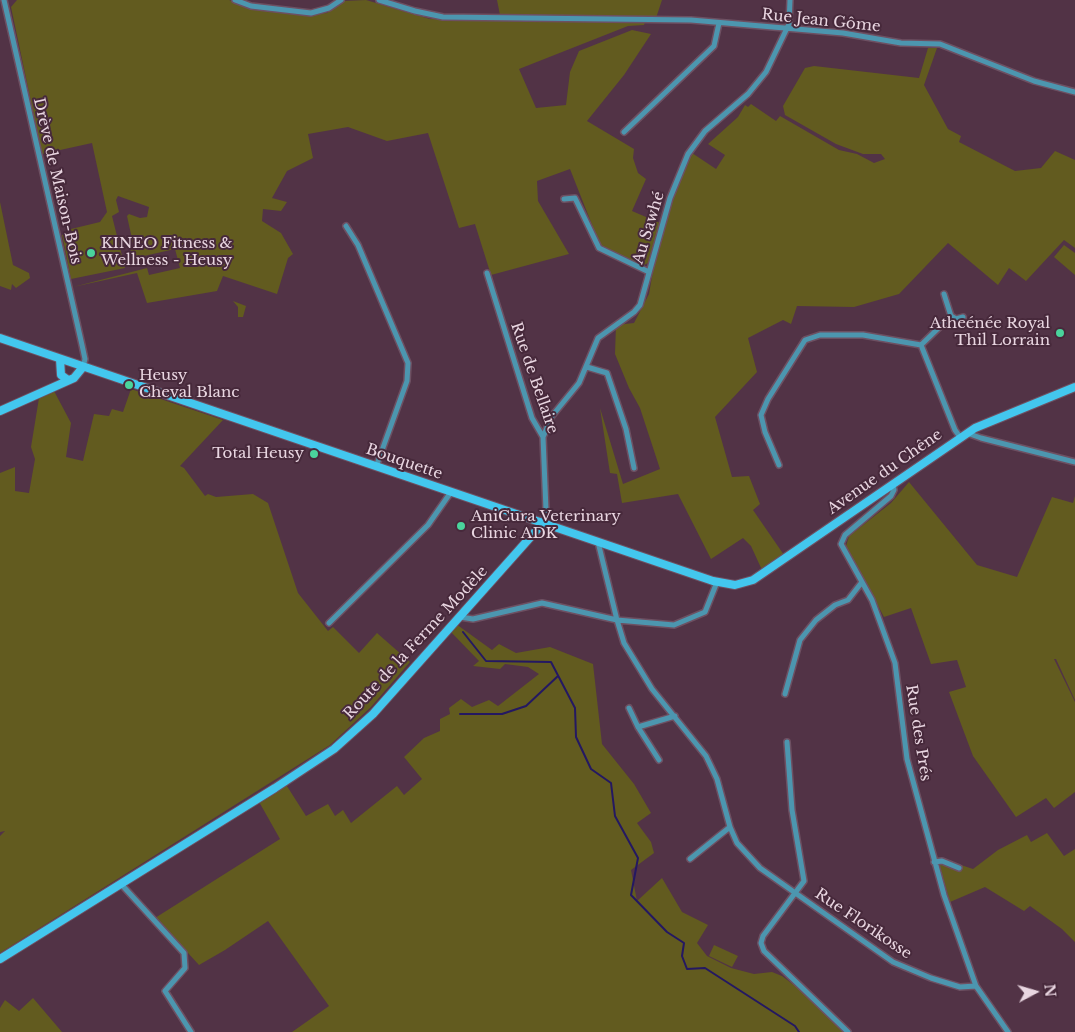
<!DOCTYPE html>
<html>
<head>
<meta charset="utf-8">
<style>
	body { margin:0 }
	#map { position:relative; width:1075px; height:1032px; overflow:hidden; background:#523346; font-family:"Libre Baskerville",serif }
	canvas { display:block }
	.north { position:absolute; left:1010px; top:967px; width:50px; height:50px; -webkit-text-stroke:4px #47293b; paint-order:stroke; rotate:84deg; font-size:14px; font-weight:700; line-height:20px; text-align:center; color:#e9d6e1 }
	.north::after { content:''; display:block; margin:auto; width:18px; height:22px; background:#e9d6e1; clip-path:polygon(50% 0,100% 100%,50% 72%,0 100%) }
</style>
</head>
<body>
<div id="map">
<canvas width="1075" height="1032"></canvas>
<div class="north">N</div>
</div>
<script>
const context = document.querySelector('canvas').getContext('2d');
context.lineJoin = 'round';
function paint(path, color) { context.fillStyle = color; context.fill(path, 'evenodd'); }
const poly = rows => new Path2D(rows.map(r => 'M' + r).join(''));
function trace(path, color, width, dash) { context.strokeStyle = color; context.lineWidth = width; context.lineCap = dash ? 'butt' : 'round'; context.setLineDash(dash || []); context.stroke(path); }
function write(font, color, halo, rows, align = 'center') {
  context.font = font + ' "Libre Baskerville",serif'; context.lineWidth = 4; context.setLineDash([]); context.textBaseline = 'middle'; context.strokeStyle = halo; context.fillStyle = color; for (const [text, x, y, turn = 0] of rows) {
    context.save(); context.translate(x, y); context.rotate((+turn || 0) * Math.PI / 180); context.textAlign = isNaN(turn) ? turn : align; if (halo) context.strokeText(text, 0, 0); context.fillText(text, 0, 0); context.restore();
  }
}
paint(poly([
	[17,0,229,0,260,10,312,14,327,13,344,1,366,0,430,19,645,22,644,25,628,26,519,69,536,108,566,105,570,72,579,51,632,30,651,34,624,75,587,121,634,149,633,158,638,173,646,179,632,211,660,223,648,263,642,266,600,245,570,169,537,181,538,201,569,254,491,275,475,224,459,228,428,133,387,141,348,127,308,134,313,158,287,171,272,198,287,202,281,211,263,209,262,221,281,233,293,254,288,258,277,294,223,276,217,291,147,303,137,273,73,287,147,268,149,275,180,268,175,249,144,256,145,264,138,265,135,263,137,262,135,252,129,252,134,248,127,216,129,214,140,218,147,217,149,207,118,196,116,200,119,212,112,216,125,268,71,279,62,235,72,232,71,229,100,222,107,212,92,143,42,154,11,7],
	[497,0,662,0,656,18,601,19,562,15,500,15],
	[928,48,937,48,924,85,948,129,961,136,959,142,1015,171,1041,168,1055,151,1075,160,1075,248,1064,240,1026,281,1009,268,998,285,948,243,899,294,854,307,797,306,791,324,783,320,748,338,757,372,715,417,732,477,749,476,760,504,753,510,784,555,762,570,751,546,743,538,711,559,678,494,622,503,617,474,610,473,600,408,623,484,660,469,640,408,629,388,615,354,616,325,634,323,649,294,654,265,670,200,692,153,716,169,725,155,708,144,738,117,745,105,748,107,751,104,776,121,780,116,839,150,857,154,874,163,885,159,881,154,863,154,836,144,785,115,783,106,805,68,814,66,919,78],
	[0,202,13,265,29,273,30,278,16,288,12,284,11,290,0,286],
	[1064,245,1075,253,1075,275,1054,257],
	[233,301,246,306,243,317,238,317,238,307],
	[131,389,223,420,180,466,184,468,205,496,208,494,216,497,253,494,268,503,298,593,328,631,333,627,359,653,377,633,410,662,371,707,330,745,0,953,0,836,5,831,0,832,0,473,15,467,15,491,29,493,35,459,31,447,39,398,54,391,71,423,66,457,83,461,94,414,109,416,112,409,123,412],
	[909,482,977,565,1017,577,1052,497,1073,503,1075,496,1075,700,1056,659,1054,659,1075,702,1075,792,1054,808,1046,798,1016,817,973,756,949,692,966,687,957,660,931,664,911,608,884,617,846,546,849,536,891,503],
	[456,624,492,650,499,644,516,653,550,647,593,664,602,744,634,784,651,813,637,823,651,842,654,853,631,870,637,901,662,878,682,912,708,925,697,943,707,956,731,968,754,974,772,972,782,976,807,995,843,1032,292,1032,329,1006,268,921,225,950,199,965,188,953,155,918,280,839,258,800,285,783,306,816,328,804,335,816,343,810,351,823,397,786,404,795,422,779,404,757,424,738,440,731,440,719,450,714,449,708,461,699,472,707,489,700,498,706,539,674,528,667,505,664,500,669,473,666,479,661,450,631],
	[1047,833,1064,856,1075,849,1075,942,1062,929,1030,906,1024,911,985,887,950,902,937,857,973,869,998,850,1027,835,1031,842],
	[714,945,738,956,732,967,709,956],
	[33,998,62,1032,0,1032,0,1008,5,1000,19,1011]
]), '#625b1f');
trace(poly([
	[463,632,486,661,551,662,575,708,576,737,591,769,611,783,615,816,638,858,631,895,667,932,684,943,682,956,687,969,705,968,795,1026,799,1032],
	[460,714,502,714,526,706,558,676]
]), '#241862', 2);
const street = poly([
	[4,0,82,345,85,359,83,367],
	[235,0,251,6,311,13,329,8,341,0],
	[379,0,415,11,443,17,691,20,843,33,901,43,940,44,1034,81,1075,92],
	[624,132,714,46,719,23],
	[564,199,575,198,599,248,649,272],
	[346,226,358,245,408,363,407,381,376,467],
	[487,273,532,418,543,437,546,510,543,523],
	[951,316,956,319,963,317],
	[921,345,951,316,944,294],
	[587,367,607,373,626,429,634,468],
	[967,433,981,438,1075,462],
	[543,437,552,416,579,383,598,338,634,312,640,305,670,198,688,154,705,131,748,94,766,72,789,24,790,0],
	[779,465,765,432,761,415,768,399,805,340,820,335,863,335,921,345,955,430,960,437],
	[893,484,894,490,891,496,845,535,841,544,872,600,895,663,907,759,944,895,976,986,1008,1032],
	[598,542,617,620,624,643,652,689,706,756,717,779,730,827,737,843,760,868,893,962,931,978,960,987,976,986],
	[460,617,473,619,542,603,617,620,674,625,705,612,717,582],
	[329,623,428,525,451,492],
	[785,694,800,640,816,620,835,605,848,600,862,582],
	[629,708,638,727,659,760],
	[638,727,675,716],
	[787,742,792,810,804,881,763,936,761,943,764,951,848,1032],
	[690,859,730,827],
	[934,862,942,861,959,868],
	[121,884,184,953,185,968,165,991,191,1032]
]);
const secondary = poly([
	[0,338,713,581,735,585,753,580,975,428,1075,387],
	[60,359,61,375,68,380],
	[0,411,74,378,83,367],
	[0,959,275,788,334,749,373,714,543,523]
]);
trace(street, '#6d5062', 8);
trace(secondary, '#6d5062', 10);
trace(street, '#4c96af', 5);
trace(secondary, '#43c7ee', 8);
for (const [x, y, r, color] of [
	[91,253,5,"#4ad49c"],
	[1060,333,5,"#4ad49c"],
	[129,385,5,"#4ad49c"],
	[314,454,5,"#4ad49c"],
	[461,526,5,"#4ad49c"]
]) { const dot = new Path2D(); dot.arc(x, y, r, 0, 2 * Math.PI); context.fillStyle = color; context.fill(dot); trace(dot, '#47293b', 2); }
write('15px', '#e9d6e1', '#47293b', [
	["Rue Jean Gôme",821,21,6],
	["Drève de Maison-Bois",57,181,77],
	["Au Sawhé",649,228,-73],
	["Rue de Bellaire",534,378,71],
	["Bouquette",404,462,19],
	["Avenue du Chêne",885,472,-35],
	["Route de la Ferme Modèle",416,643,-47],
	["Rue des Prés",918,733,81],
	["Rue Florikosse",863,924,34]
]);
write('15px', '#e9d6e1', '#47293b', [
	["KINEO Fitness &",101,244],
	["Wellness - Heusy",101,261],
	["Atheénée Royal",1050,324,"right"],
	["Thil Lorrain",1050,341,"right"],
	["Heusy",139,376],
	["Cheval Blanc",139,393],
	["Total Heusy",304,454,"right"],
	["AniCura Veterinary",471,517],
	["Clinic ADK",471,534]
], 'left');
</script>
</body>
</html>
